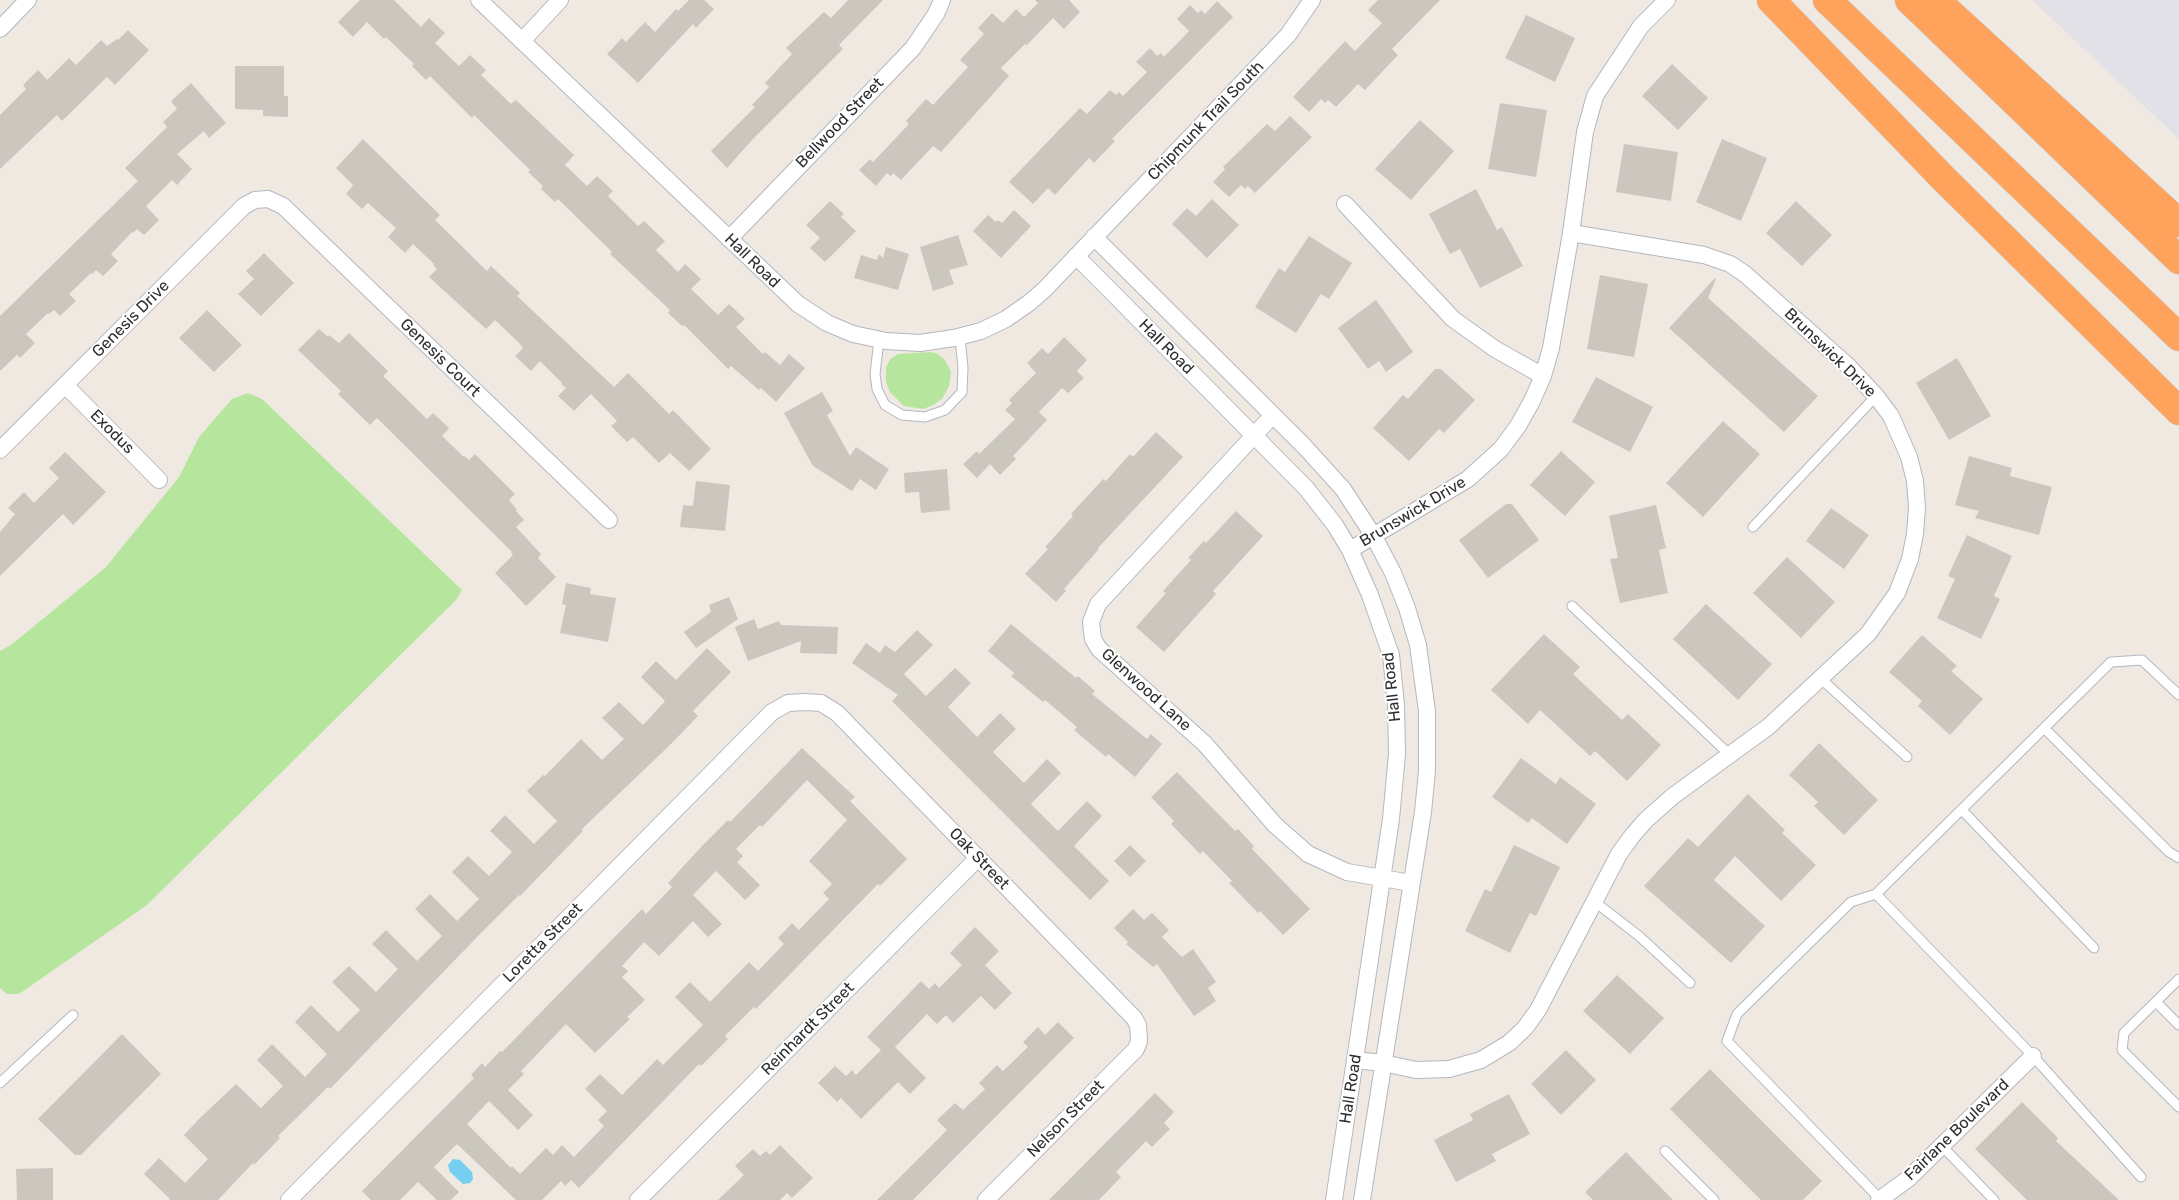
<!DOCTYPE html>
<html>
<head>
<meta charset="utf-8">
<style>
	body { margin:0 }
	canvas { display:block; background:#efe9e1 }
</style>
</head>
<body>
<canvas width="2179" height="1200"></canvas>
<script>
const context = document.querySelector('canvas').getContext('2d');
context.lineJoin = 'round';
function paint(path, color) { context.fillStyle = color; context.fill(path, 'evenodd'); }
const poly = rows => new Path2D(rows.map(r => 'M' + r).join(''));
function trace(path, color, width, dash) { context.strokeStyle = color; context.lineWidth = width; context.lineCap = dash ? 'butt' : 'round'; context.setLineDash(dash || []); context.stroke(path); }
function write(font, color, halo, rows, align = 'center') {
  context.font = font + ' Rubik,sans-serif'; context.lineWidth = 4; context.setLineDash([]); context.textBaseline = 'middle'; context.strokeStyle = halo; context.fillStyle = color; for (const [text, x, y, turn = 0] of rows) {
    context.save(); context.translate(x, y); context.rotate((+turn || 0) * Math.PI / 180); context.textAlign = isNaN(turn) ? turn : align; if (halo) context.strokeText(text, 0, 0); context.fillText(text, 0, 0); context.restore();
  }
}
paint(poly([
	[2032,0,2179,0,2179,139]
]), '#e3e1e8');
paint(poly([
	[930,352,938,354,945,360,951,372,949,386,942,399,933,405,923,409,904,406,890,392,886,382,886,368,890,359,898,354],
	[248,393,262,399,462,590,456,600,147,905,19,994,7,994,0,988,0,651,11,645,106,567,179,477,199,437,232,399]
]), '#b6e59e');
paint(poly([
	[453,1159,460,1160,472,1172,473,1179,470,1183,463,1184,450,1172,448,1165]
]), '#75cff0');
paint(poly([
	[360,0,394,0,421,27,429,18,445,33,435,43,459,66,470,55,486,70,481,75,511,104,516,100,574,155,565,165,587,186,597,176,613,191,608,196,638,226,644,221,665,241,656,250,678,272,685,264,701,279,691,289,718,315,729,304,745,319,736,327,763,354,765,352,780,365,789,354,805,368,776,402,761,388,759,390,731,366,728,369,684,325,682,326,668,313,670,310,610,254,612,252,558,199,555,202,541,189,543,186,528,172,530,170,474,115,472,118,430,76,426,80,412,66,414,64,386,37,384,39,367,22,353,37,338,22],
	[689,0,704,0,714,9,696,28,693,24,638,83,607,54,622,38,626,42,645,22,655,32,676,9,678,11],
	[848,0,883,0,839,45,843,49,753,139,727,168,711,151,755,107,752,105,769,87,765,83,792,54,786,48,824,12,831,18],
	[1035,0,1069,0,1080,12,1064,29,1053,18,1027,45,1025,44,1001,68,1009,76,941,152,933,146,901,180,893,173,891,176,887,173,876,186,859,170,870,159,873,162,909,124,906,121,926,99,933,105,968,67,960,60,984,34,978,28,992,13,1003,23,1016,9,1024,17,1038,3],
	[1378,0,1440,0,1392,49,1398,55,1365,90,1358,84,1336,107,1328,100,1325,103,1321,99,1309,112,1293,97,1345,41,1355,51,1382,23,1368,10],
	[1217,1,1233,17,1112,139,1115,141,1094,163,1089,158,1055,195,1048,188,1033,204,1009,182,1080,108,1087,114,1110,90,1116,95,1119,92,1123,96,1147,72,1136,62,1150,48,1157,56,1161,53,1164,57,1189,31,1177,19,1190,5,1198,13,1201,10,1205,14],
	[1526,15,1575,38,1555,82,1505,58],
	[128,30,149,50,115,85,107,77,62,121,57,115,0,169,0,115,26,89,23,85,38,70,47,80,69,58,76,65,101,40,107,46,117,39,118,40],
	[1672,64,1708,98,1678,130,1642,96],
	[235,66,284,66,284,96,288,96,288,117,263,116,263,110,235,109],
	[191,83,226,123,209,138,204,131,177,154,192,169,177,185,172,180,146,206,159,220,144,235,137,229,133,233,132,232,111,254,118,261,103,276,96,270,92,274,91,273,69,294,76,301,60,316,54,310,49,314,48,313,26,334,35,343,20,358,17,355,0,371,0,316,138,181,125,168,167,127,163,122,177,109,171,101],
	[1500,103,1547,110,1536,177,1488,169],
	[1290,116,1312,137,1255,193,1248,186,1245,189,1241,185,1229,197,1213,182,1225,169,1223,167,1267,124,1275,131],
	[1420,120,1454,151,1411,200,1375,169],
	[363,139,440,215,435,220,487,271,491,266,520,293,517,296,614,387,628,373,669,414,673,410,711,449,689,471,670,453,659,463,633,437,627,442,611,426,617,421,591,394,574,411,558,396,566,388,561,384,562,383,540,361,531,371,515,356,523,348,519,343,495,320,486,329,429,277,437,269,433,265,434,264,413,244,405,253,388,237,396,228,368,203,362,209,346,194,353,185,336,168],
	[1722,139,1767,158,1741,221,1696,202],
	[1624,144,1678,152,1671,201,1616,192],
	[1476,189,1497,230,1502,227,1523,266,1480,288,1460,249,1450,254,1429,214],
	[1212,199,1239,225,1207,258,1172,224,1187,208,1196,216],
	[830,201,844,214,841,217,856,231,825,262,810,248,820,238,806,225],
	[1796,201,1832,235,1802,266,1766,233],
	[1014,210,1031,226,1001,258,973,231,988,215,996,222,998,220,1002,223],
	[958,235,968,265,949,270,954,284,933,291,920,247],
	[1309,236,1352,263,1329,299,1321,294,1296,333,1255,307,1279,268,1285,272],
	[886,247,909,254,898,290,854,278,861,255,877,260,879,254,883,258],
	[264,253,294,283,261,316,238,294,254,279,246,271],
	[1600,275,1648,284,1634,357,1587,349],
	[1715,278,1716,279,1708,298,1818,396,1784,432,1669,328],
	[1376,300,1413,352,1386,372,1379,361,1368,369,1338,328],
	[207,310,242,345,214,372,179,338],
	[319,329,328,337,329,335,339,343,349,333,388,371,383,376,427,419,433,413,449,428,442,436,464,457,465,456,469,460,475,454,515,494,509,500,517,510,516,511,524,520,516,527,541,554,538,558,556,577,526,606,495,573,513,555,511,553,512,552,377,418,370,425,338,394,341,391,298,350],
	[1064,337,1087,360,1077,371,1084,378,1068,393,1062,388,1039,412,1047,420,1013,456,1016,459,1000,475,990,464,977,478,963,464,977,451,979,454,1015,419,1005,410,1012,403,1009,400,1036,373,1027,363,1042,348,1048,354],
	[1957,358,1991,416,1949,440,1916,383],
	[1435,369,1441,369,1475,400,1444,433,1439,429,1409,461,1373,428,1403,395,1408,399],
	[1596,377,1653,407,1630,452,1572,422],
	[822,392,833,411,827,415,850,456,856,447,889,469,876,490,860,479,852,491,813,466,784,413],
	[1723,421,1760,454,1703,517,1666,483],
	[1156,432,1183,457,1098,548,1099,549,1064,589,1066,591,1056,602,1025,574,1048,549,1045,547,1073,516,1071,514,1103,479,1106,481,1130,454,1133,457],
	[1561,451,1595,482,1565,516,1530,485],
	[65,452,106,492,73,525,63,514,0,576,0,532,15,514,8,508,24,492,34,503,59,478,49,468],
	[1969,456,2012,468,2010,476,2052,487,2039,535,1975,518,1979,511,1955,505],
	[947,469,950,510,921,513,919,492,905,493,904,473],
	[696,481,730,485,725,531,680,527,683,505,693,506],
	[1506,504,1512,504,1539,540,1488,578,1459,540],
	[1656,505,1666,548,1659,550,1668,593,1620,603,1610,559,1618,558,1609,516],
	[1831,508,1869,535,1844,569,1806,541],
	[1236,511,1263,536,1213,591,1216,594,1164,652,1136,627,1166,593,1163,591,1191,560,1188,558,1204,541,1206,543],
	[1967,535,2012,556,1994,596,2000,599,1981,639,1937,618,1955,579,1948,576],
	[1787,557,1835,602,1801,638,1753,593],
	[566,583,591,588,590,594,616,598,608,642,560,633,566,605,562,604],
	[729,597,738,619,696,648,684,632,711,612,709,605],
	[1706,604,1772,664,1738,700,1673,639],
	[754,619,758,629,779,621,781,625,838,627,837,654,800,653,801,641,748,661,735,627],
	[1011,624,1076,678,1078,676,1095,691,1092,694,1147,739,1151,734,1162,744,1135,777,1108,754,1106,757,1074,730,1077,727,1045,700,1043,702,1011,676,1014,673,988,651],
	[917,630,933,645,904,674,926,696,955,668,971,683,948,707,977,737,1000,713,1016,729,993,752,1024,783,1047,759,1061,773,1031,804,1058,831,1087,801,1102,816,1074,846,1109,881,1090,900,892,701,898,695,852,663,866,643,880,653,885,645,895,652],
	[1544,634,1580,667,1573,674,1622,720,1628,714,1661,745,1627,781,1595,751,1590,756,1540,710,1528,724,1491,690],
	[1922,635,1957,666,1951,671,1983,699,1950,735,1918,706,1922,701,1889,672],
	[707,648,731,672,693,711,698,716,672,743,582,829,583,831,520,896,519,895,481,933,330,1089,328,1087,278,1136,280,1138,254,1165,253,1163,218,1200,169,1200,170,1199,144,1174,159,1158,185,1183,208,1159,184,1135,199,1119,236,1084,261,1108,283,1086,257,1060,272,1044,305,1077,327,1054,295,1022,311,1005,338,1032,360,1010,332,982,349,966,376,992,398,969,372,944,386,930,417,961,442,936,415,909,430,894,457,921,479,899,452,872,468,856,489,876,512,852,490,831,505,815,534,844,557,821,527,791,543,775,545,776,581,739,602,760,624,739,602,718,619,702,643,725,665,701,641,677,656,661,676,680],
	[1819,743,1878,800,1844,835,1814,806,1818,802,1789,775],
	[802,748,855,797,850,801,907,859,880,886,878,884,756,1009,754,1007,725,1036,728,1039,701,1066,699,1064,579,1188,571,1180,565,1186,561,1181,542,1200,516,1200,457,1144,434,1167,459,1192,451,1200,437,1200,418,1182,400,1200,371,1200,362,1191,474,1078,471,1075,482,1063,485,1067,500,1051,502,1052,642,909,646,914,672,887,668,883,702,846,728,820,730,822],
	[807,780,847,820,809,861,832,884,823,893,829,899,799,930,792,923,778,938,784,944,758,971,749,962,710,1002,690,982,675,997,703,1025,663,1065,657,1059,622,1095,600,1074,585,1089,607,1111,598,1120,604,1126,574,1157,562,1145,553,1155,546,1148,520,1174,512,1166,511,1168,467,1124,489,1101,518,1130,533,1115,508,1090,524,1074,521,1071,566,1024,595,1053,630,1019,627,1017,645,1000,622,977,628,971,622,966,644,942,659,956,693,921,708,937,722,924,693,895,716,871,745,900,760,885,737,862,743,856,736,849,760,825,762,827],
	[1521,758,1556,784,1560,777,1596,804,1567,844,1532,818,1528,823,1492,797],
	[1177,772,1235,831,1238,829,1254,846,1252,849,1310,909,1283,935,1260,911,1258,913,1229,883,1232,881,1203,851,1200,854,1171,824,1174,821,1151,797],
	[1748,794,1785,830,1782,833,1816,865,1781,901,1735,856,1714,880,1765,926,1731,963,1644,886,1688,838,1698,847],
	[1130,845,1146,861,1130,877,1114,861],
	[1514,845,1560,867,1536,916,1530,913,1510,953,1465,931,1485,889,1491,892],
	[1133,909,1144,920,1152,913,1169,930,1162,937,1182,957,1193,949,1216,982,1208,988,1216,1001,1194,1016,1157,964,1153,967,1126,944,1128,942,1114,928],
	[975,927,999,951,985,965,1012,993,995,1010,981,996,953,1023,946,1015,937,1024,927,1014,895,1047,926,1078,910,1094,898,1082,861,1119,841,1098,837,1102,818,1083,835,1066,846,1076,852,1070,856,1075,881,1050,867,1037,921,981,929,989,935,983,939,988,962,965,950,953],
	[1617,975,1664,1018,1630,1054,1583,1011],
	[1058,1022,1074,1038,913,1200,877,1200,947,1130,937,1120,955,1103,963,1110,985,1089,979,1083,997,1065,1003,1071,1028,1047,1023,1042,1038,1027,1045,1035],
	[122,1034,161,1074,81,1155,75,1155,38,1119],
	[1566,1050,1596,1080,1561,1115,1531,1084],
	[1710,1069,1822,1181,1803,1200,1761,1200,1670,1109],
	[1155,1093,1174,1112,1164,1123,1170,1129,1152,1147,1146,1141,1116,1172,1121,1177,1099,1200,1049,1200],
	[1509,1094,1530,1134,1492,1154,1496,1161,1456,1182,1434,1140,1473,1120,1470,1114],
	[2022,1102,2058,1138,2056,1141,2119,1200,2027,1200,1975,1149],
	[780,1145,813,1178,792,1198,787,1193,780,1200,718,1200,744,1175,735,1166,753,1149,760,1156,766,1151,770,1155],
	[1626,1152,1673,1200,1593,1200,1585,1192],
	[53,1168,53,1200,17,1200,16,1169]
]), '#cbc7bf');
const service = poly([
	[879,340,875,374,877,389,885,405,902,415,925,417,945,410,962,392,963,368,960,337],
	[1753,527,1876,396],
	[1572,606,1730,755],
	[1820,678,1907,757],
	[2044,728,2169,852,2179,858],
	[1962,810,2094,948],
	[1876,894,1851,902,1737,1014,1727,1041,1880,1199],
	[1595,902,1639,936,1690,983],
	[2179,979,2124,1033,2122,1050,2179,1107],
	[2156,1002,2179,1025],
	[0,1083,73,1015],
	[1941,1145,1994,1200],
	[1665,1151,1714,1200],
	[2141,1177,2033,1056,1876,894,2111,662,2142,660,2179,695]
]);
const minor = poly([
	[479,0,798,304,827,323,853,334,886,341,920,343,954,338,981,331,1006,319,1029,303,1044,290,1288,35,1312,0],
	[0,29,28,0],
	[522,41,560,0],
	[1345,204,1453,319,1495,349,1543,376],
	[1094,237,1304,446,1343,489,1373,535,1393,573,1407,608,1418,645,1427,711,1427,771,1423,812,1362,1200],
	[729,239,913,48,936,14,942,0],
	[1076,256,1306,488,1335,525,1350,550,1370,595,1391,655,1396,705,1397,754,1391,819,1334,1200],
	[65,385,159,480],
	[1273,415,1098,604,1091,622,1093,639,1099,649,1205,744,1275,825,1308,854,1347,872,1411,883],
	[0,450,244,206,255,200,268,199,283,206,609,520],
	[1350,550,1468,479,1501,449,1518,426,1532,401,1543,376,1551,348,1571,233,1585,132,1595,96,1641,26,1667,0],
	[1355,1060,1383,1063,1416,1070,1449,1069,1481,1060,1509,1043,1525,1028,1538,1010,1619,854,1632,836,1646,820,1673,796,1768,727,1868,634,1897,593,1910,559,1915,534,1917,507,1915,481,1909,457,1891,416,1876,396,1848,366,1745,274,1730,264,1704,255,1571,233],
	[289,1200,772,712,788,703,805,702,821,703,837,713,1134,1018,1138,1025,1139,1041,1136,1049,986,1200],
	[638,1200,978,858],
	[1879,1200,1908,1179,2033,1056]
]);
const motorway = poly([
	[1771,0,1942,177,2179,411],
	[1827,0,2179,337],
	[1909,0,2179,260],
	[1937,1,2179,223]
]);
trace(service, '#b4b7c1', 11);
trace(minor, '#b4b7c1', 18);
trace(motorway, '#c9c9c9', 29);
trace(service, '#fff', 9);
trace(minor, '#fff', 16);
trace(motorway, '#ffa35c', 28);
write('16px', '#2e2e2e', '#fff', [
	["Chipmunk Trail South",1206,121,-46],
	["Bellwood Street",840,123,-46],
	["Hall Road",752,261,44],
	["Genesis Drive",131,319,-45],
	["Hall Road",1166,347,45],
	["Brunswick Drive",1830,353,44],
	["Genesis Court",440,358,44],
	["Exodus",112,432,45],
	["Brunswick Drive",1413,512,-31],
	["Hall Road",1392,687,-96],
	["Glenwood Lane",1146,690,42],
	["Oak Street",979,859,46],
	["Loretta Street",543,943,-45],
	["Reinhardt Street",808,1029,-45],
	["Hall Road",1351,1089,-81],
	["Nelson Street",1066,1119,-45],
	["Fairlane Boulevard",1957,1130,-44]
]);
</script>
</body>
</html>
